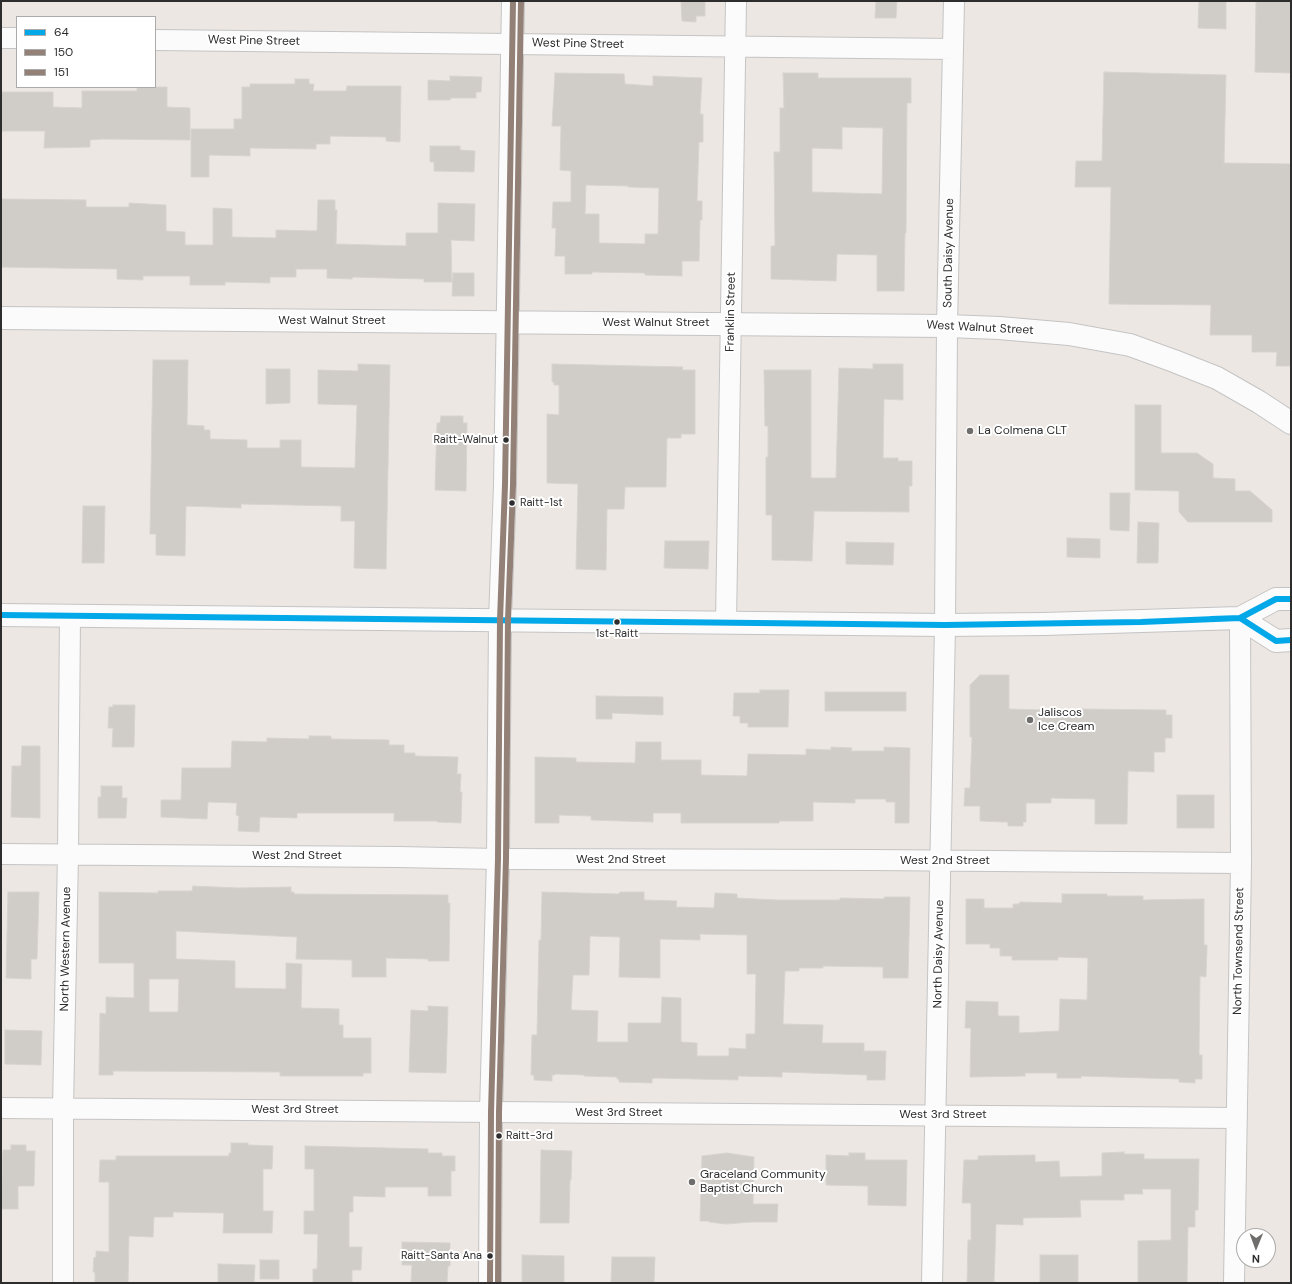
<!DOCTYPE html>
<html>
<head>
<meta charset="utf-8">
<style>
	body { margin:0 }
	#map { position:relative; width:1292px; height:1284px; overflow:hidden; background:#ece7e2; font-family:"DM Sans",sans-serif }
	canvas { display:block }
	.frame { position:absolute; inset:0; border:2px solid #2d2d2d; pointer-events:none }
	.legend { position:absolute; left:16px; top:16px; width:140px; height:72px; box-sizing:border-box; background:#fff; border:1px solid #ababab; margin:0; padding:5px 7px; list-style:none; font-size:12px; color:#2d2d2d }
	.legend li { display:flex; align-items:center; gap:8px; height:20px }
	.legend b { width:20px; border:1px solid #ababab }
	.north { position:absolute; left:1236px; top:1228px; width:40px; height:40px; box-sizing:border-box; background:#fff; border:1px solid #ababab; border-radius:50%; rotate:181deg; font-size:11px; font-weight:700; line-height:16px; text-align:center; color:#2d2d2d }
	.north::after { content:''; display:block; margin:auto; width:14px; height:18px; background:#706e6c; clip-path:polygon(50% 0,100% 100%,50% 72%,0 100%) }
</style>
</head>
<body>
<div id="map">
<canvas width="1292" height="1284"></canvas>
<div class="frame"></div>
<ul class="legend">
<li><b style="height:5px;background:#02a8e8"></b>64</li>
<li><b style="height:5px;background:#938177"></b>150</li>
<li><b style="height:5px;background:#938177"></b>151</li>
</ul>
<div class="north">N</div>
</div>
<script>
const context = document.querySelector('canvas').getContext('2d');
context.lineJoin = 'round';
function paint(path, color) { context.fillStyle = color; context.fill(path, 'evenodd'); }
const poly = rows => new Path2D(rows.map(r => 'M' + r).join(''));
function trace(path, color, width, dash) { context.strokeStyle = color; context.lineWidth = width; context.lineCap = dash ? 'butt' : 'round'; context.setLineDash(dash || []); context.stroke(path); }
function write(font, color, halo, rows, align = 'center') {
  context.font = font + ' "DM Sans",sans-serif'; context.lineWidth = 4; context.setLineDash([]); context.textBaseline = 'middle'; context.strokeStyle = halo; context.fillStyle = color; for (const [text, x, y, turn = 0] of rows) {
    context.save(); context.translate(x, y); context.rotate((+turn || 0) * Math.PI / 180); context.textAlign = isNaN(turn) ? turn : align; if (halo) context.strokeText(text, 0, 0); context.fillText(text, 0, 0); context.restore();
  }
}
const building = poly([
	[681,1,705,1,705,16,696,16,696,22,682,21,681,1],
	[876,1,897,1,896,18,875,18,876,1],
	[1199,1,1226,1,1226,29,1198,28,1199,1],
	[1256,1,1291,1,1291,73,1255,72,1256,1],
	[1104,72,1226,75,1224,163,1291,164,1291,366,1276,366,1277,352,1252,352,1252,335,1210,335,1211,305,1109,304,1111,187,1075,187,1076,161,1102,161,1104,72],
	[555,73,624,74,625,84,653,86,653,76,702,78,700,114,703,114,703,142,699,142,697,201,702,201,702,220,700,220,699,261,682,261,682,276,645,275,645,273,592,272,592,274,565,274,565,256,555,256,556,228,552,228,553,202,571,202,571,171,560,170,561,126,552,126,555,73],
	[586,185,628,186,628,187,659,188,658,234,645,234,645,244,599,243,599,214,585,214,586,185],
	[783,73,818,73,818,78,911,78,911,103,907,103,906,233,905,233,904,291,877,291,877,255,837,254,836,281,771,279,771,246,775,246,774,152,780,152,780,108,784,108,783,73],
	[842,127,883,128,882,194,812,192,812,148,842,149,842,127],
	[450,76,482,77,481,92,476,92,476,98,451,98,450,100,428,100,428,80,450,81,450,76],
	[295,79,309,79,309,84,314,84,313,91,346,91,347,86,401,86,400,142,386,141,386,137,330,136,330,144,316,144,316,149,250,148,250,156,209,155,209,177,191,177,191,129,234,129,234,119,242,119,242,87,250,87,250,84,295,84,295,79],
	[137,87,167,87,167,107,190,108,190,140,102,139,90,140,90,147,44,148,45,131,1,131,1,92,53,92,53,107,82,108,82,91,137,91,137,87],
	[430,146,460,146,460,150,475,151,474,172,434,171,434,162,430,162,430,146],
	[1,199,86,200,86,207,129,207,129,203,166,205,166,231,185,232,185,245,213,245,213,208,232,209,232,237,276,238,276,230,317,231,318,200,335,200,335,210,337,210,336,244,406,246,406,233,438,233,438,203,475,204,474,241,451,240,452,282,424,282,424,279,353,277,352,279,327,278,327,269,296,269,296,277,270,277,270,283,225,282,225,285,190,285,190,276,143,276,143,280,117,279,117,269,1,267,1,199],
	[453,273,474,273,474,296,452,296,453,273],
	[153,360,188,360,187,425,204,426,204,430,210,430,210,439,247,440,247,448,280,448,280,440,301,440,301,467,355,468,357,405,318,404,318,370,358,371,358,364,390,365,386,569,354,568,355,521,341,521,341,506,241,504,241,508,186,506,185,556,156,555,156,534,150,534,153,360],
	[552,364,683,367,682,370,695,370,695,434,681,434,681,438,667,438,666,487,625,487,624,509,607,509,606,570,576,569,578,484,547,483,547,414,559,415,559,385,554,385,554,382,552,382,552,364],
	[873,364,903,364,903,400,884,399,883,458,898,458,898,461,912,461,912,486,909,486,909,512,814,511,812,561,772,560,772,515,766,515,766,457,768,457,768,426,765,426,764,370,811,370,811,478,836,478,839,368,873,369,873,364],
	[266,369,290,369,290,403,266,404,266,369],
	[1135,405,1161,405,1161,453,1197,453,1213,464,1213,478,1235,479,1235,491,1250,491,1272,510,1272,522,1188,522,1179,512,1179,491,1135,490,1135,405],
	[441,416,463,416,463,423,467,423,466,491,435,490,437,423,440,423,441,416],
	[1110,493,1130,493,1129,531,1110,530,1110,493],
	[83,506,105,506,104,563,82,563,83,506],
	[1138,522,1159,523,1158,563,1137,563,1138,522],
	[1067,538,1100,539,1100,558,1067,557,1067,538],
	[665,541,709,541,708,569,664,568,665,541],
	[846,542,894,543,893,565,846,564,846,542],
	[980,675,1009,675,1009,709,1044,710,1044,714,1081,714,1081,709,1166,710,1166,715,1172,715,1172,738,1165,738,1165,752,1154,752,1154,772,1128,771,1127,824,1095,824,1095,799,1051,798,1051,803,1026,803,1026,822,1023,822,1023,826,1008,826,1008,822,1003,822,980,821,980,806,964,806,965,788,970,788,972,737,970,737,970,685,980,675],
	[760,690,789,690,788,727,748,727,748,723,740,723,740,716,733,716,734,693,760,693,760,690],
	[825,692,906,692,906,711,825,711,825,692],
	[596,696,663,697,663,715,612,713,612,719,596,719,596,696],
	[113,705,135,705,134,747,112,747,113,728,108,728,109,707,113,707,113,705],
	[309,736,331,736,331,739,389,740,389,745,404,745,404,753,415,753,415,756,458,757,457,774,461,774,460,792,462,792,461,823,437,822,437,821,394,821,394,813,297,813,297,818,260,817,259,832,238,831,239,816,236,815,237,803,208,802,207,819,161,817,161,800,181,800,182,768,231,768,232,741,267,742,267,738,309,739,309,736],
	[636,742,661,742,661,760,701,760,701,775,747,776,748,754,806,755,806,749,831,750,831,747,852,748,851,751,884,751,884,747,910,748,909,823,895,823,895,802,886,802,886,799,855,799,855,803,813,802,813,821,779,821,779,823,681,823,681,813,653,813,653,822,591,820,591,816,559,815,559,823,535,823,535,757,576,758,576,762,635,763,636,742],
	[22,746,40,746,40,818,11,817,12,766,21,766,22,746],
	[101,786,122,786,122,798,127,798,126,818,98,818,98,797,101,797,101,786],
	[1177,795,1214,795,1214,828,1177,828,1177,795],
	[193,886,238,888,291,887,291,892,294,892,294,894,448,895,448,903,450,903,449,961,428,961,428,959,386,958,386,977,352,977,352,960,296,959,297,937,176,931,176,959,235,961,235,988,286,989,286,963,302,964,301,1008,339,1009,339,1025,343,1025,343,1038,371,1038,371,1073,363,1073,363,1076,280,1076,280,1072,113,1071,113,1075,99,1075,100,1013,106,1014,106,997,134,998,134,963,99,963,99,892,158,893,158,891,192,891,193,886],
	[149,979,179,979,178,1012,149,1012,149,979],
	[8,892,39,892,37,959,31,959,31,979,6,978,8,892],
	[542,892,619,894,620,892,644,892,644,900,677,901,676,907,714,908,715,893,737,894,737,898,777,900,840,900,840,898,884,899,884,897,910,897,908,978,883,978,883,967,823,966,823,968,799,968,799,971,785,971,783,1024,823,1025,822,1043,864,1043,864,1051,886,1051,885,1080,867,1080,867,1075,782,1072,782,1077,738,1076,738,1080,655,1078,652,1079,652,1083,619,1082,619,1079,617,1079,617,1077,584,1076,584,1075,555,1074,555,1075,552,1075,552,1081,534,1080,534,1075,531,1075,532,1035,537,1035,539,940,541,940,542,892],
	[700,934,747,935,747,974,756,974,755,1034,746,1034,746,1049,729,1048,729,1056,697,1056,697,1043,681,1042,681,998,662,997,661,1023,628,1023,628,1042,597,1042,598,1011,571,1010,573,975,589,975,590,936,620,937,619,977,660,978,660,939,700,940,700,934],
	[1062,894,1107,894,1107,896,1143,896,1143,900,1204,899,1204,945,1207,945,1207,947,1206,977,1200,976,1199,1055,1202,1055,1202,1079,1195,1079,1195,1083,1179,1082,1179,1079,1081,1076,1081,1078,1057,1078,1057,1073,1025,1073,1025,1076,970,1077,971,1028,965,1028,966,1001,998,1002,998,1016,1019,1016,1019,1033,1059,1031,1060,999,1087,1000,1088,958,1058,957,1058,960,1012,960,1012,956,1000,956,1000,948,990,948,990,944,966,944,966,899,984,899,984,908,1013,908,1013,904,1019,904,1020,902,1062,903,1062,894],
	[428,1006,448,1007,446,1073,409,1072,411,1010,428,1011,428,1006],
	[5,1030,42,1031,41,1065,5,1064,5,1030],
	[231,1143,248,1143,248,1145,273,1146,272,1169,263,1169,263,1211,273,1211,272,1233,223,1233,224,1213,173,1212,173,1217,154,1217,153,1237,129,1236,128,1283,95,1283,95,1272,93,1272,94,1257,96,1258,96,1251,109,1252,109,1182,99,1182,100,1160,116,1160,116,1156,229,1156,229,1153,231,1153,231,1143],
	[11,1145,26,1145,26,1151,35,1151,34,1186,18,1186,18,1209,1,1209,3,1150,11,1150,11,1145],
	[305,1146,428,1149,428,1153,442,1153,442,1156,455,1156,455,1171,451,1171,451,1196,428,1196,428,1187,385,1187,385,1197,353,1196,353,1212,349,1212,349,1247,362,1247,361,1270,352,1270,352,1283,313,1283,313,1269,317,1269,318,1234,304,1234,304,1211,314,1211,314,1169,305,1169,305,1146],
	[541,1150,572,1151,571,1180,570,1180,569,1223,540,1223,541,1150],
	[1124,1152,1124,1154,1144,1154,1144,1159,1199,1159,1198,1210,1195,1210,1195,1227,1188,1227,1187,1283,1138,1283,1138,1241,1171,1240,1171,1189,1142,1189,1143,1194,1124,1194,1124,1200,1080,1200,1081,1217,1023,1218,1023,1225,996,1224,994,1283,967,1283,968,1240,971,1240,971,1203,962,1203,964,1160,978,1160,978,1156,1035,1155,1035,1162,1059,1161,1060,1177,1102,1176,1102,1153,1124,1152],
	[727,1153,754,1157,753,1204,778,1204,777,1222,752,1222,726,1224,709,1222,709,1221,700,1221,702,1156,727,1153],
	[849,1153,865,1153,865,1160,907,1160,906,1206,868,1205,868,1186,826,1185,826,1155,849,1156,849,1153],
	[402,1242,450,1243,450,1266,448,1266,447,1283,411,1283,412,1265,402,1265,402,1242],
	[522,1255,564,1256,564,1283,522,1283,522,1255],
	[1040,1255,1078,1255,1078,1283,1040,1283,1040,1255],
	[612,1257,655,1257,654,1283,611,1283,612,1257],
	[260,1260,279,1260,279,1279,260,1279,260,1260],
	[218,1264,255,1265,254,1283,218,1283,218,1264]
]);
paint(building, '#d0cdc9');
trace(building, '#d7d3ce', 1);
const street = poly([
	[1,38,17,38],
	[155,40,953,49],
	[726,622,736,1],
	[1,854,398,857,498,859,871,860,1241,863],
	[1,1108,1237,1118],
	[63,1283,63,1108,68,854,70,616],
	[932,1283,945,625,947,326,954,1],
	[1234,1283,1241,863,1240,618]
]);
const secondary = poly([
	[1,318,947,326,999,328,1069,334,1130,345,1174,361,1217,378,1259,402,1291,423],
	[1,615,945,625,1044,624,1240,618,1276,599,1291,599],
	[1240,618,1276,641,1291,640],
	[490,1283,491,1112,498,859,500,620,505,485,513,1]
]);
trace(street, '#c5c4c4', 22);
trace(secondary, '#c5c4c4', 24);
trace(street, '#fcfbfb', 20);
trace(secondary, '#fcfbfb', 22);
trace(poly([
	[1,615,945,625,1141,622,1240,618,1276,641,1291,640],
	[1211,619,1240,618,1276,599,1291,599]
]), '#02a8e8', 6);
trace(poly([
	[490,1283,491,1112,498,859,500,620,505,485,513,1]
]), '#938177', 6);
trace(poly([
	[498,1283,499,1112,506,859,508,620,513,485,521,1]
]), '#938177', 6);
for (const [x, y, r, color] of [
	[970,431,4,"#706e6c"],
	[506,440,3.5,"#2d2d2d"],
	[512,503,3.5,"#2d2d2d"],
	[617,622,3.5,"#2d2d2d"],
	[1030,720,4,"#706e6c"],
	[499,1136,3.5,"#2d2d2d"],
	[692,1182,4,"#706e6c"],
	[490,1256,3.5,"#2d2d2d"]
]) { const dot = new Path2D(); dot.arc(x, y, r, 0, 2 * Math.PI); context.fillStyle = color; context.fill(dot); trace(dot, '#fff', 1.5); }
write('11px', '#2d2d2d', '#fff', [
	["Raitt-Walnut",498,440],
	["Raitt-1st",520,503,"left"],
	["1st-Raitt",617,634,"center"],
	["Raitt-3rd",506,1136,"left"],
	["Raitt-Santa Ana",482,1256]
], 'right');
write('12px', '#2d2d2d', '#fff', [
	["West Pine Street",254,41,1],
	["West Pine Street",578,44,1],
	["South Daisy Avenue",949,253,-89],
	["Franklin Street",731,312,-89],
	["West Walnut Street",332,321],
	["West Walnut Street",656,323],
	["West Walnut Street",980,328,3],
	["West 2nd Street",297,856],
	["West 2nd Street",621,860],
	["West 2nd Street",945,861],
	["North Western Avenue",66,949,-89],
	["North Townsend Street",1239,951,-89],
	["North Daisy Avenue",939,954,-89],
	["West 3rd Street",295,1110],
	["West 3rd Street",619,1113],
	["West 3rd Street",943,1115]
]);
write('12px', '#2d2d2d', '#fff', [
	["La Colmena CLT",978,431],
	["Jaliscos",1038,713],
	["Ice Cream",1038,727],
	["Graceland Community",700,1175],
	["Baptist Church",700,1189]
], 'left');
</script>
</body>
</html>
